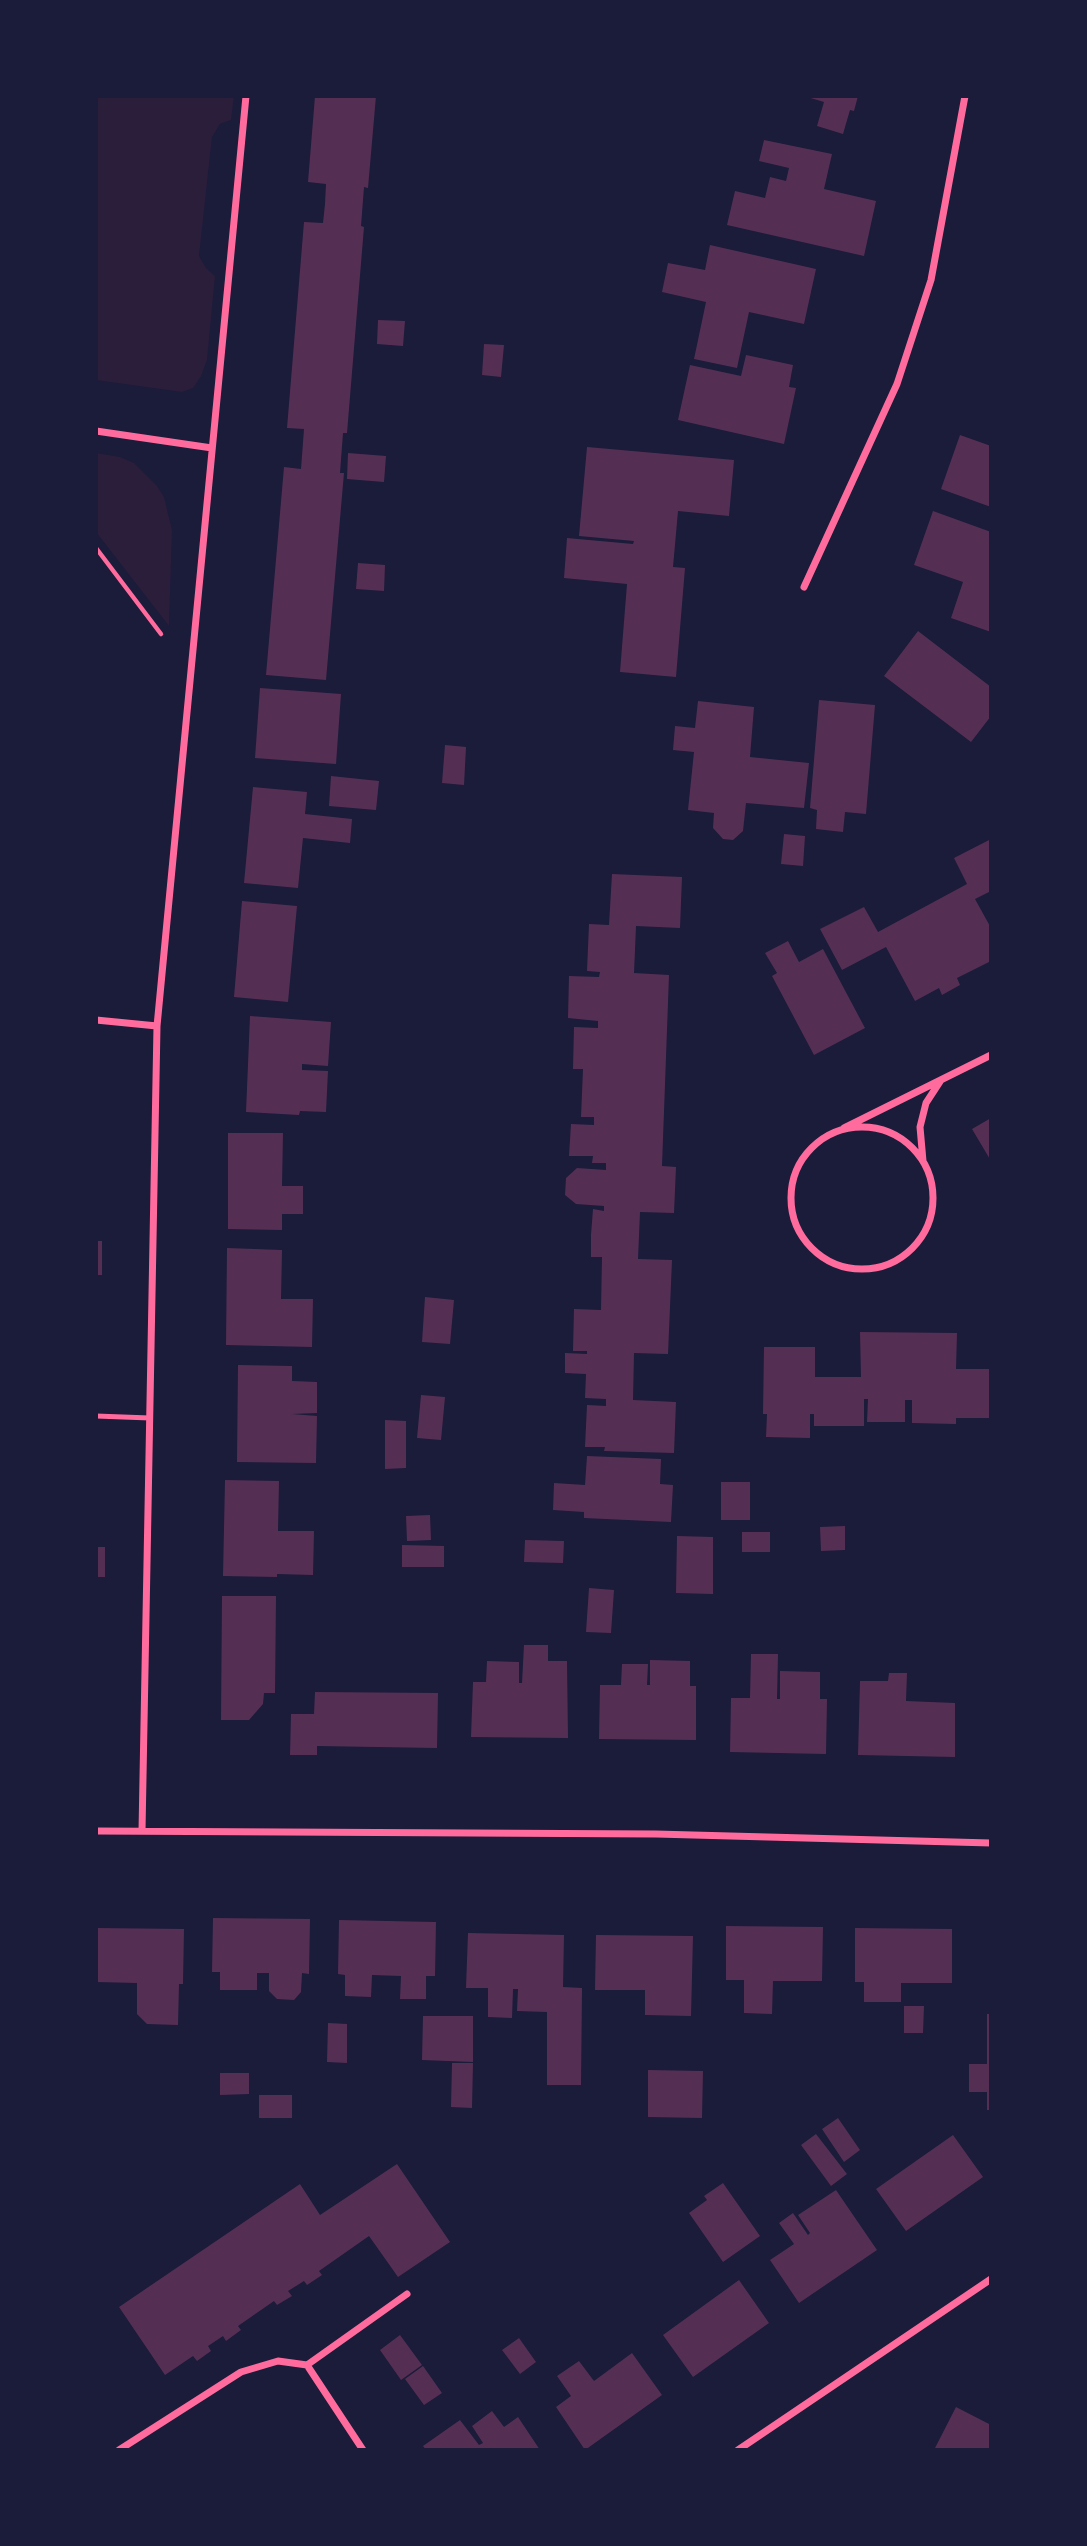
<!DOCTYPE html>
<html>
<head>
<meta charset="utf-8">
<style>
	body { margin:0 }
	#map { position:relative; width:1087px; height:2546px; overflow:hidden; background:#1b1b3a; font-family:Montserrat,sans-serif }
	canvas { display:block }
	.frame { position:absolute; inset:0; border:98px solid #1b1b3a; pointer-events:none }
</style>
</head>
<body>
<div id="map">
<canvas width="1087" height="2546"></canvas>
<div class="frame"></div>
</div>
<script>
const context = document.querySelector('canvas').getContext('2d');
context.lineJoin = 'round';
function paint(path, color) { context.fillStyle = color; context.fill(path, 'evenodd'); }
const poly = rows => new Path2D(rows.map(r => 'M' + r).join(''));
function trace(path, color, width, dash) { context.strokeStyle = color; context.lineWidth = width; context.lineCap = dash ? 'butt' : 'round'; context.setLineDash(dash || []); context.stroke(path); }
paint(poly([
	[96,96,234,96,231,120,220,124,212,137,199,256,206,268,215,276,207,360,201,376,193,388,182,392,96,380],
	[96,453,120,457,134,463,157,486,164,497,172,530,169,626,96,532]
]), '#2a1e3b');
paint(poly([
	[315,96,376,96,368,188,364,187,361,226,364,227,347,433,343,433,340,473,344,473,326,680,266,675,284,467,301,469,304,429,287,428,304,222,323,223,325,204,326,184,308,182],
	[804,96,858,96,854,111,850,110,843,134,817,126,824,102],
	[764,140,832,154,824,189,876,201,864,256,727,225,735,191,765,198,770,177,786,181,789,168,759,161],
	[710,245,816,269,804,324,749,312,737,368,694,359,706,302,662,292,668,263,705,270],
	[378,320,405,321,403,346,377,344],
	[484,344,504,345,501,377,482,375],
	[746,355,793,365,789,387,796,388,784,444,678,420,690,365,741,376],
	[960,435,991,446,991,507,941,489],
	[587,447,734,460,729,516,678,511,673,567,685,568,676,677,620,672,627,584,564,578,567,538,633,544,634,541,579,536],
	[348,453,386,456,384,482,347,479],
	[933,511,991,532,991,632,951,618,963,582,914,565],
	[358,563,385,565,384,591,356,589],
	[918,631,991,687,991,716,971,742,884,676],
	[260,688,341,694,336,764,255,758],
	[819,700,875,705,866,814,845,812,843,832,816,829,817,810,810,808],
	[698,701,754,707,750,757,809,763,804,808,746,803,743,831,733,840,723,839,713,828,714,813,688,810,694,752,673,750,675,726,695,728],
	[445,745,466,747,464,785,442,783],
	[331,776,379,781,376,810,329,806],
	[253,787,307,792,305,814,352,819,350,843,303,838,298,888,244,883],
	[784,834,805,836,803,866,781,864],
	[991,839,991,891,975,899,991,928,991,961,957,978,960,985,942,995,939,988,915,1001,886,947,842,970,820,929,864,907,878,932,967,884,954,858],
	[612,874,682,877,680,928,636,926,634,973,669,975,662,1166,676,1167,674,1213,640,1212,638,1259,672,1260,668,1354,634,1353,633,1400,676,1402,674,1453,604,1451,605,1447,585,1447,587,1405,606,1406,606,1399,585,1398,586,1374,565,1373,565,1353,587,1354,587,1351,573,1351,574,1309,601,1310,602,1257,591,1257,591,1235,593,1209,604,1211,604,1206,576,1204,565,1195,566,1178,577,1168,606,1170,606,1163,592,1163,593,1156,569,1156,571,1124,594,1125,594,1117,581,1117,583,1069,573,1069,574,1027,598,1028,598,1021,568,1018,569,976,599,977,600,972,587,971,589,924,609,925],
	[242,901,297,906,288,1002,234,997],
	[788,941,799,962,823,949,865,1028,814,1055,772,976,777,973,765,953],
	[250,1016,331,1022,328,1066,302,1064,302,1070,328,1071,326,1112,300,1111,299,1115,246,1112],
	[991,1118,991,1161,972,1129],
	[228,1133,283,1133,282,1186,303,1186,303,1214,282,1214,282,1230,228,1229],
	[96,1241,102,1241,102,1275,96,1275],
	[227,1248,282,1250,281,1299,313,1299,312,1347,226,1345],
	[425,1297,454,1300,450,1344,422,1342],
	[860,1332,957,1333,956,1369,991,1369,991,1418,956,1418,956,1424,912,1423,912,1400,905,1400,905,1422,867,1422,868,1399,864,1399,864,1426,814,1426,814,1414,810,1414,810,1438,766,1437,767,1414,763,1414,764,1347,815,1347,815,1377,861,1377],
	[238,1365,292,1366,292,1381,317,1382,317,1413,292,1414,317,1416,316,1463,237,1462],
	[421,1395,445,1397,441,1440,417,1438],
	[385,1420,406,1421,406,1468,385,1469],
	[587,1456,661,1459,660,1484,673,1485,671,1522,584,1518,584,1512,553,1510,554,1483,585,1485],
	[225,1480,279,1481,278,1531,314,1531,313,1575,277,1574,277,1577,223,1576],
	[721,1482,750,1482,750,1520,721,1520],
	[430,1515,431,1540,407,1541,406,1516],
	[845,1526,845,1550,821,1551,820,1527],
	[742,1532,770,1532,770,1552,742,1552],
	[677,1536,713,1537,713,1594,676,1593],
	[525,1540,564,1541,563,1563,524,1562],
	[402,1545,444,1546,444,1567,402,1567],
	[96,1547,105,1547,105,1577,96,1577],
	[589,1588,614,1590,611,1633,586,1632],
	[222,1596,276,1596,275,1693,264,1693,263,1704,249,1720,221,1720],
	[524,1645,548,1645,548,1661,567,1661,568,1738,471,1737,473,1682,486,1682,487,1661,519,1662,519,1683,522,1683],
	[751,1654,778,1654,777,1699,780,1699,780,1671,820,1672,820,1699,827,1699,826,1754,730,1752,731,1698,750,1698],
	[650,1660,690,1661,690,1686,696,1686,696,1740,599,1739,600,1685,621,1685,622,1664,648,1664,647,1685,650,1685],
	[889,1673,907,1673,906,1701,955,1703,955,1757,858,1755,860,1681,888,1681],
	[315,1692,438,1693,437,1748,317,1746,317,1755,290,1755,291,1714,314,1714],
	[213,1918,310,1919,309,1974,302,1973,301,1992,294,2000,277,1999,269,1991,269,1973,257,1973,257,1990,220,1990,220,1972,212,1972],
	[339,1920,436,1922,435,1976,426,1976,426,1999,400,1999,401,1976,372,1975,371,1997,345,1996,345,1975,338,1974],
	[726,1926,823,1927,822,1981,773,1981,772,2014,744,2013,744,1980,726,1980],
	[96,1928,184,1929,183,1984,179,1984,178,2025,147,2024,137,2014,137,1983,96,1982],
	[855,1928,952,1929,952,1983,901,1983,901,2002,864,2002,864,1982,855,1982],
	[468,1933,564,1935,563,1987,582,1988,581,2085,547,2085,547,2012,517,2011,518,1989,513,1989,512,2018,488,2017,488,1988,466,1988],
	[596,1935,693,1936,691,2016,645,2015,645,1990,595,1990],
	[904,2006,924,2006,923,2033,904,2033],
	[987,2014,991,2014,991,2110,987,2110,987,2092,969,2092,969,2064,987,2064],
	[423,2016,473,2016,473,2062,422,2060],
	[328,2023,347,2024,347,2063,327,2062],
	[452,2063,473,2063,472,2108,451,2107],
	[648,2070,703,2071,702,2118,648,2117],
	[220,2073,249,2073,249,2094,220,2095],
	[259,2095,292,2095,292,2118,259,2118],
	[838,2118,860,2150,844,2162,822,2129],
	[816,2134,847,2174,831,2186,801,2145],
	[953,2135,983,2177,906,2231,876,2189],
	[397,2164,450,2242,398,2277,369,2236,319,2271,322,2275,307,2285,304,2281,288,2291,292,2296,277,2305,274,2301,238,2326,241,2330,226,2341,223,2336,208,2346,211,2351,197,2361,193,2356,165,2375,119,2307,300,2184,320,2215],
	[723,2183,760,2236,723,2262,689,2213,707,2200,704,2196],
	[836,2190,877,2250,799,2303,770,2260,794,2244,779,2223,793,2213,808,2235,810,2233,798,2215],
	[739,2280,769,2323,693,2377,663,2335],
	[400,2335,422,2365,401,2380,380,2350],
	[519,2338,536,2362,520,2374,502,2350],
	[632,2353,662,2395,585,2450,556,2407,571,2396,557,2376,579,2361,594,2381],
	[423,2366,442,2393,424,2405,405,2379],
	[956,2407,991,2425,991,2450,934,2450],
	[492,2411,504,2427,518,2417,540,2450,426,2450,423,2446,460,2420,479,2445,483,2443,472,2426]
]), '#542f53');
trace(poly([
	[96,548,161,634]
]), '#ff6b9d', 4.5);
trace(poly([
	[96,1416,150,1418]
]), '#ff6b9d', 5);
trace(poly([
	[96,431,212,448],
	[804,587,897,384,931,280,965,96],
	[96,1020,157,1026],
	'791 1198a71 71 0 1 1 142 0a71 71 0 1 1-142 0Z',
	[844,1128,991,1055],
	[923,1161,920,1127,926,1103,941,1080],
	[96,1831,656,1834,991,1843],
	[142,1831,157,1026,246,96],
	[307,2365,407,2294],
	[119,2450,241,2372,278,2361,307,2365,363,2450],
	[738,2450,991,2279]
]), '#ff6b9d', 7);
</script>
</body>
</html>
